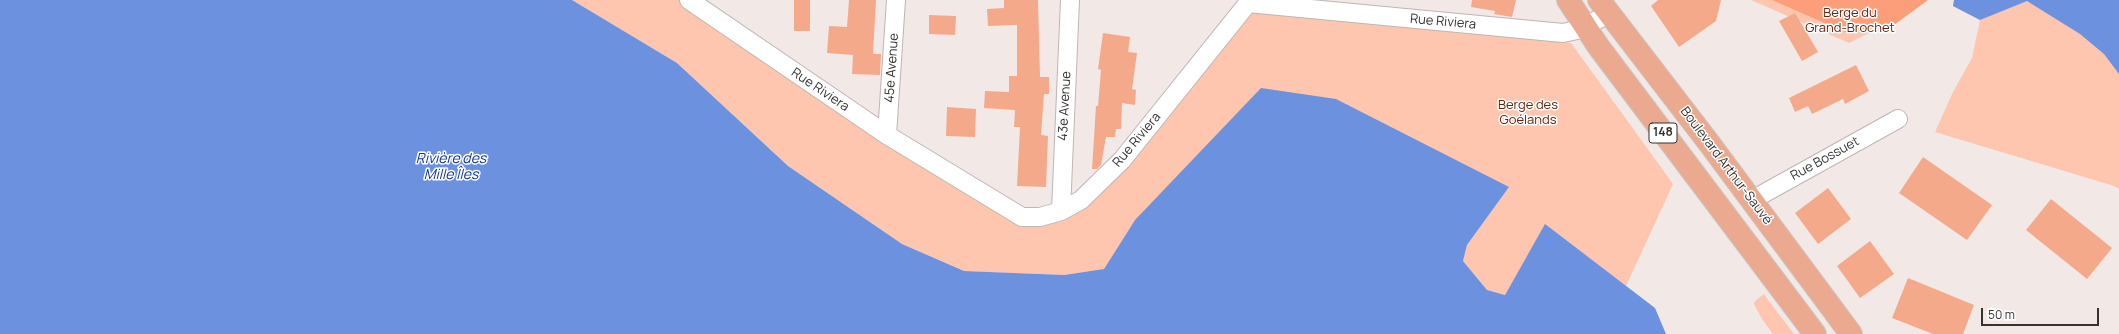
<!DOCTYPE html>
<html>
<head>
<meta charset="utf-8">
<style>
	body { margin:0 }
	#map { position:relative; width:2119px; height:334px; overflow:hidden; background:#f2e9e6; font-family:Manrope,sans-serif }
	canvas { display:block }
	.scale { position:absolute; left:1981px; top:308px; width:118px; height:18px; box-sizing:border-box; border:2px solid #353231; border-top:0; padding-left:5px; font-size:12px; line-height:14px; white-space:nowrap; color:#353231; -webkit-text-stroke:3px #fff; paint-order:stroke }
</style>
</head>
<body>
<div id="map">
<canvas width="2119" height="334"></canvas>
<div class="scale">50 m</div>
</div>
<script>
const context = document.querySelector('canvas').getContext('2d');
context.lineJoin = 'round';
function paint(path, color) { context.fillStyle = color; context.fill(path, 'evenodd'); }
const poly = rows => new Path2D(rows.map(r => 'M' + r).join(''));
function trace(path, color, width, dash) { context.strokeStyle = color; context.lineWidth = width; context.lineCap = dash ? 'butt' : 'round'; context.setLineDash(dash || []); context.stroke(path); }
function write(font, color, halo, rows, align = 'center') {
  context.font = font + ' Manrope,sans-serif'; context.lineWidth = 3; context.setLineDash([]); context.textBaseline = 'middle'; context.strokeStyle = halo; context.fillStyle = color; for (const [text, x, y, turn = 0] of rows) {
    context.save(); context.translate(x, y); context.rotate((+turn || 0) * Math.PI / 180); context.textAlign = isNaN(turn) ? turn : align; if (halo) context.strokeText(text, 0, 0); context.fillText(text, 0, 0); context.restore();
  }
}
paint(poly([
	[572,0,687,0,1021,218,1081,200,1248,3,1571,43,1673,184,1626,286,1545,225,1505,295,1487,290,1463,261,1467,245,1509,187,1135,220,1104,269,1064,275,964,271,902,244,788,166,677,63],
	[1751,0,1924,0,1913,11,1849,43],
	[1954,0,2119,0,2119,189,2114,186,1935,132,1953,92,1972,58,1980,20,1953,6],
	[1764,294,1768,300,1794,334,1773,334,1762,319,1754,304,1755,301]
]), '#fec5af');
paint(poly([
	[1772,0,1928,0,1894,25,1845,32]
]), '#fc9e79');
paint(poly([
	[0,0,572,0,677,63,788,166,902,244,964,271,1064,275,1104,269,1135,220,1261,88,1336,99,1509,187,1467,245,1463,261,1487,290,1505,295,1545,224,1655,308,1666,334,0,334],
	[1954,0,2119,0,2119,74,2104,54,2080,34,2027,1,1980,20,1953,6]
]), '#6c92df');
paint(poly([
	[794,0,810,0,810,31,794,31],
	[849,0,876,0,873,54,881,54,880,75,852,74,853,55,827,53,829,26,847,27],
	[1004,0,1038,0,1040,77,1049,77,1049,94,1044,94,1041,135,1048,136,1046,187,1017,186,1020,127,1014,127,1015,110,984,108,985,91,1009,92,1009,76,1017,76,1017,25,988,26,987,9,1004,8],
	[1472,0,1516,0,1512,17,1494,14,1495,11,1471,7],
	[1658,0,1721,0,1716,21,1679,47,1651,6],
	[1795,13,1818,52,1802,61,1779,21],
	[929,15,956,16,955,35,929,34],
	[1103,33,1130,37,1128,52,1137,53,1132,89,1136,90,1135,105,1122,103,1121,129,1116,129,1115,137,1106,137,1101,165,1097,169,1092,169,1096,106,1098,106,1101,70,1098,69],
	[1856,65,1869,91,1845,104,1843,99,1812,114,1808,106,1795,112,1789,98],
	[947,107,976,109,975,137,946,136],
	[1923,157,1992,205,1967,240,1899,193],
	[1828,188,1851,219,1818,244,1795,213],
	[2051,199,2112,248,2087,279,2026,230],
	[1870,241,1894,274,1860,298,1837,266],
	[1908,278,1974,305,1963,334,1933,334,1892,318]
]), '#f4a98b');
const minor = poly([
	[689,0,887,135,1022,217,1040,217,1061,211,1081,200,1122,160,1248,3,1563,33,1577,30,1609,14],
	[887,135,896,0],
	[1752,200,1898,119],
	[1061,211,1070,0]
]);
const primary = poly([
	[1568,0,1598,46,1815,334],
	[1599,0,1709,143,1851,334]
]);
trace(minor, '#bfb6b3', 20);
trace(primary, '#cacac9', 24);
trace(minor, '#fff', 18);
trace(primary, '#ebaa8f', 22);
for (const [x, y, w] of [
	[1663,133,28]
]) { const box = new Path2D(); box.roundRect(x - w / 2, y - 10, w, 20, 3); context.fillStyle = '#fff'; context.fill(box); trace(box, '#353231', 1); }
write('bold 12px', '#353231', null, [
	["148",1663,133]
]);
write('13px', '#60260c', '#fff', [
	["Berge du",1850,13],
	["Grand-Brochet",1850,28],
	["Berge des",1528,105],
	["Goélands",1528,120]
]);
write('13px', '#353231', '#fff', [
	["Rue Riviera",1443,22,5],
	["45e Avenue",892,68,-86],
	["Rue Riviera",820,90,34],
	["43e Avenue",1065,106,-87],
	["Rue Riviera",1137,140,-50],
	["Rue Bossuet",1825,159,-29],
	["Boulevard Arthur-Sauvé",1726,166,53]
]);
write('italic 14px', '#11348d', '#fff', [
	["Rivière des",451,159],
	["Mille Îles",451,175]
]);
</script>
</body>
</html>
